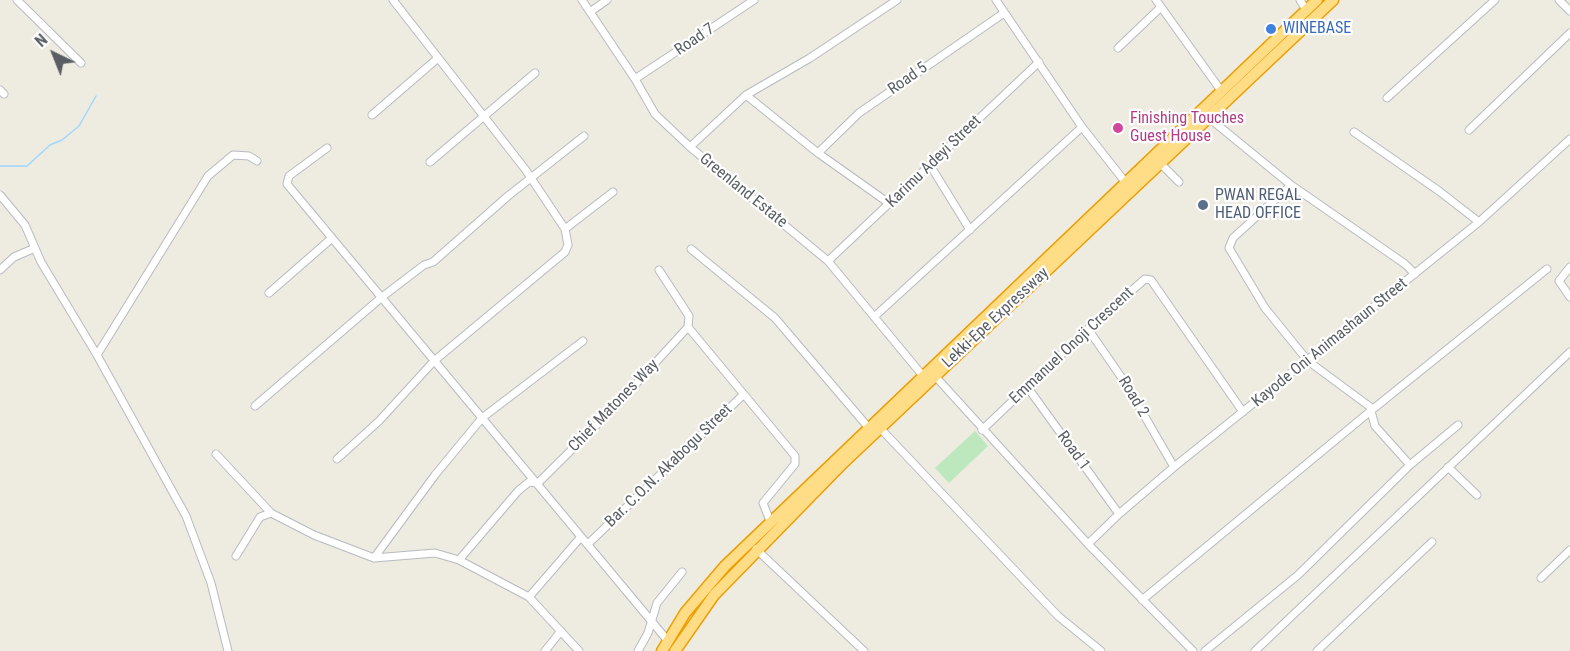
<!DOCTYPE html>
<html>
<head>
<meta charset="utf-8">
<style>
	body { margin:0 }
	#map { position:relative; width:1570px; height:651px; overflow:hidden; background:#eeebe1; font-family:"Roboto Condensed",sans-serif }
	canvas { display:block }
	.north { position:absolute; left:24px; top:24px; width:60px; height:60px; -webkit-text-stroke:4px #fff; paint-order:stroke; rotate:317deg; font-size:16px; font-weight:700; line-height:24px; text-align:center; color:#5a5e63 }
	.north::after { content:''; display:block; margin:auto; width:21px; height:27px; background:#5a5e63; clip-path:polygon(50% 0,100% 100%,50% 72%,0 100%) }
</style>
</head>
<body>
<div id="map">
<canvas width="1570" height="651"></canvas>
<div class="north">N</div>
</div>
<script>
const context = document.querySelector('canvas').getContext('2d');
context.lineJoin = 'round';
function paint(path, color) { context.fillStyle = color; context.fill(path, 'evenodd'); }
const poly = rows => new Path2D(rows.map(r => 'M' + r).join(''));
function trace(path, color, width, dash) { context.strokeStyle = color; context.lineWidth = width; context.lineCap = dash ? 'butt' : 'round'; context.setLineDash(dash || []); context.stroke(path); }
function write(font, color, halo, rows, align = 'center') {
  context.font = font + ' "Roboto Condensed",sans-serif'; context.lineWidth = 4.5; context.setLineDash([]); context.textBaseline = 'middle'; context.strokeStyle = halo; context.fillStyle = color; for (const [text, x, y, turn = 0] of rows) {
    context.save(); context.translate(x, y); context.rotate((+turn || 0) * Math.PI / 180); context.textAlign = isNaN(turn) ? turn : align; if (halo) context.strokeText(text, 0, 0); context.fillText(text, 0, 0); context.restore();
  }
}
paint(poly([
	[975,431,988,446,949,483,935,468]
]), '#bde7bc');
trace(poly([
	[0,166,27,166,50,145,62,140,79,126,96,96]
]), '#a0d8ff', 1.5);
const minor = poly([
	[17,0,81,63],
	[582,0,590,12],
	[607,0,590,12,635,79,655,114,690,147,828,261,923,376],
	[996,0,1082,127,1126,183],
	[1156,0,1222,92],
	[1300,0,1306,10],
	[1559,0,1570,11],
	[1118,48,1161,7],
	[635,79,754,0],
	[0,90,4,94],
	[746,95,818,153,890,204],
	[1387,98,1495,0],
	[372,115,438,58],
	[1209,118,1291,185,1405,264,1415,274],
	[1469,130,1570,33],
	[1354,132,1439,191,1479,222],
	[690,147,746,95,810,58,897,0],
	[327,148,289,176,287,184,668,641],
	[818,153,859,113,1004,13],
	[430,162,535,73],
	[1160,163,1179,182],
	[930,165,970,230],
	[1291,185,1233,238,1229,248,1265,308,1308,361,1373,409,1547,269],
	[0,195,25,225,41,262,97,355,186,516,211,583,228,651],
	[565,229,613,192],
	[691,249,775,318,868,427],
	[828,261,1039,62],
	[1570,267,1559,281,1570,297],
	[0,270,14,257,35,248],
	[659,270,689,316,688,327,795,456,795,464,763,503,770,521],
	[269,293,332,238],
	[874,317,1082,127],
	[1088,329,1126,384,1174,467],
	[97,355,208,176,233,155,249,156,257,161],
	[935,376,1088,544,1193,651],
	[1028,388,1119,514],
	[255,406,382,297,424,265,433,262,508,196,584,136],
	[1371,411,1375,426,1410,465,1458,425],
	[880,428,1058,616,1101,651],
	[982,430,1088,329,1145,279,1151,280,1243,412],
	[216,454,271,513],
	[337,459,379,421,434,361,565,252,568,245,565,229,525,169,393,0],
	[1448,467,1477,495],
	[588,544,743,395],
	[1088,544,1119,514,1174,467,1479,222,1570,139],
	[756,549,864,651],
	[236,556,260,517,271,513,314,535,374,558,435,553,459,560,529,597,579,651],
	[374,558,435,475,482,418,583,341],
	[459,560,518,491,529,482,538,483,614,408,688,327],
	[1541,578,1570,550],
	[529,597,580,538],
	[1142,600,1373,409],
	[545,651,561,631],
	[638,651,648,633,657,603,682,572],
	[1205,651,1298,575,1410,465],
	[1255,651,1570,352],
	[1317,651,1432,542]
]);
const highway = poly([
	[662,651,685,613,725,566,1317,0],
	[675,651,714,595,843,463,1333,0]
]);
trace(minor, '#b7babf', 9);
trace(highway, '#ef9e00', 13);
trace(minor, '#fff', 7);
trace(highway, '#ffdd87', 10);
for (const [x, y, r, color] of [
	[1271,29,6,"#3f7fe0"],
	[1118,128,6,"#d1479c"],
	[1203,205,6,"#5c6f8a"]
]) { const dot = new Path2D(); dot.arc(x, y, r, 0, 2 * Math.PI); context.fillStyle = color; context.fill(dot); trace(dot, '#fff', 2); }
write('16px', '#366cbe', '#fff', [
	["WINEBASE",1283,29]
], 'left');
write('16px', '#5a5e63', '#fff', [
	["Road 7",695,40,-34],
	["Road 5",908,79,-35],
	["Karimu Adeyi Street",934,162,-44],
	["Greenland Estate",743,191,39],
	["Lekki-Epe Expressway",996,318,-43],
	["Kayode Oni Animashaun Street",1330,343,-39],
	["Emmanuel Onoji Crescent",1072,346,-43],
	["Road 2",1133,397,59],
	["Chief Matones Way",614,406,-46],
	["Road 1",1073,451,54],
	["Bar. C.O.N. Akabogu Street",669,466,-44]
]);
write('16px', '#b23c85', '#fff', [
	["Finishing Touches",1130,119],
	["Guest House",1130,137]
], 'left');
write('16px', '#4e5e75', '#fff', [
	["PWAN REGAL",1215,196],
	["HEAD OFFICE",1215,214]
], 'left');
</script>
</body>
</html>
